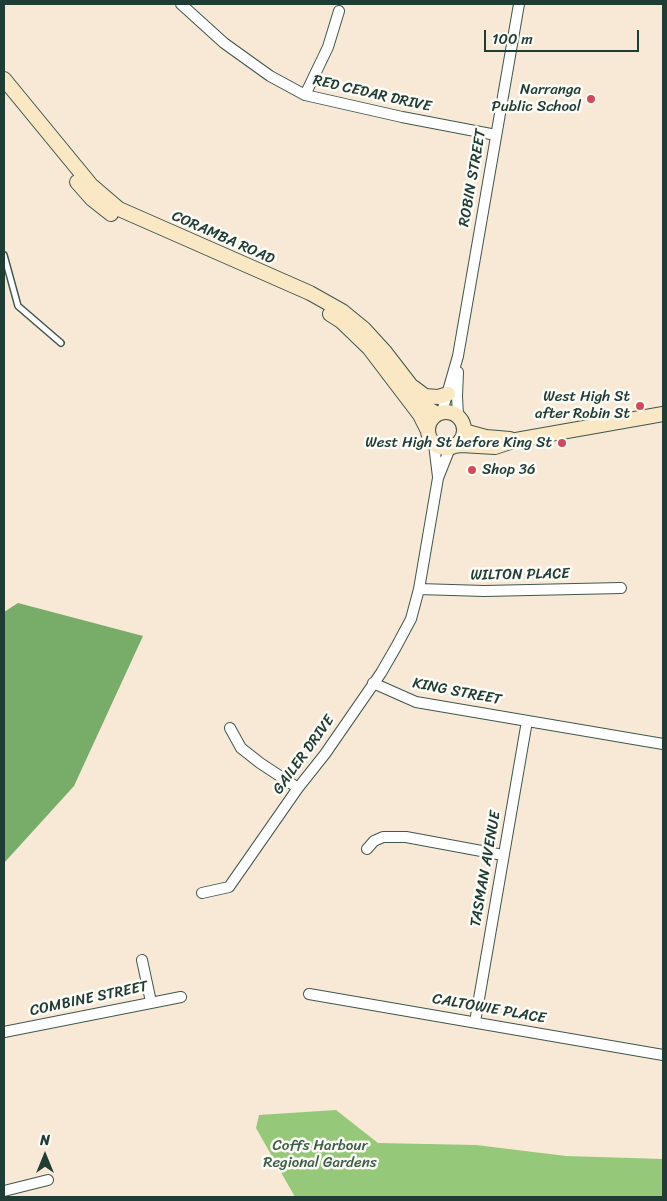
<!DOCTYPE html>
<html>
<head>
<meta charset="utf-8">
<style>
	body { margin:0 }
	#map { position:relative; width:667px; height:1201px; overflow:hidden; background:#f7e9d5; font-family:Sriracha,sans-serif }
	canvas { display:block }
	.frame { position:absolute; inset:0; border:5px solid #1f3d34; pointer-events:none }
	.north { position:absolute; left:20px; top:1131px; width:50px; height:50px; -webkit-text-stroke:4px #fdfcf7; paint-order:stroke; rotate:0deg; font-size:14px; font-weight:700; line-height:20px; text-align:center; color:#1f3d34 }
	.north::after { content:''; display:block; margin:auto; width:18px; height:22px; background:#1f3d34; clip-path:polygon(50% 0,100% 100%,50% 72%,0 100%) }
	.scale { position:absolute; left:484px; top:30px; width:155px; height:22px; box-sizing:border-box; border:2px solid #1f3d34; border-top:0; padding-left:6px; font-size:15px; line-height:18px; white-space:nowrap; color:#1f3d34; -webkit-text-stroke:4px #fdfcf7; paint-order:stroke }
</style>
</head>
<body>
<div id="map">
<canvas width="667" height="1201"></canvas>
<div class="frame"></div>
<div class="north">N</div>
<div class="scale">100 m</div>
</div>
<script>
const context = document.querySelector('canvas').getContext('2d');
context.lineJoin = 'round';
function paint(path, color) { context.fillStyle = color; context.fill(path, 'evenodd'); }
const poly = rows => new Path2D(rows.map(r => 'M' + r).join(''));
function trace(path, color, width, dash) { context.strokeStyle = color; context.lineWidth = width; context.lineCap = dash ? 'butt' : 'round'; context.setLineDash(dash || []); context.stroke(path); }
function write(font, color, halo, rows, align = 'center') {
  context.font = font + ' Sriracha,sans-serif'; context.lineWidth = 5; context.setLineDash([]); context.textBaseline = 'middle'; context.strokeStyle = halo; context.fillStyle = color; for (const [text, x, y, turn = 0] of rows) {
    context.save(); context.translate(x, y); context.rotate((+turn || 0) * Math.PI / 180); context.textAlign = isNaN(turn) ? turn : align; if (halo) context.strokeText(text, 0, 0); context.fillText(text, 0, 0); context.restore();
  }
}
paint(poly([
	[336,1110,378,1143,476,1145,566,1156,663,1159,663,1197,295,1197,256,1128,259,1115]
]), '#95c879');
paint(poly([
	[18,603,143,636,74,786,4,863,4,612]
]), '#78ac69');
const lane = poly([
	[4,255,18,306,61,343]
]);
const street = poly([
	[181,4,224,43,270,76,305,95,402,117,496,135],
	[305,95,328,47,339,11],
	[458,372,457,396,458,416],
	[442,412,458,356,519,4],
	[434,444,438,477],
	[419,589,484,591,621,588],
	[373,683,416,702,663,744],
	[230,728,241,748,260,763,298,788],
	[367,849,374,841,383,837,406,837,503,855],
	[202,893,229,887,298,788,325,754,381,673,396,647,411,619,419,589,438,478,450,448],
	[142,960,151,1002],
	[309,994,663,1055],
	[475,1022,527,721],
	[4,1032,181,997],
	[4,1191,48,1180]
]);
const secondary = poly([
	[4,79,91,185,119,209,310,293,342,311,364,329,385,352,412,387,422,405,437,414],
	[77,182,92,199,111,214],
	[330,314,341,321,369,348,420,415,427,429],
	[413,387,425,396,438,397,448,394],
	'428 430a18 18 0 1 1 36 0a18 18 0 1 1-36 0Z',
	[464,431,486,437,510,439],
	[454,446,461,445,495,447,516,440,663,414]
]);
trace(lane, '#3f574c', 8);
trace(street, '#3f574c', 12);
trace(secondary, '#3f574c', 16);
trace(lane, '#fff', 5);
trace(street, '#fff', 10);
trace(secondary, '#fae7c3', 14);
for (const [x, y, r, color] of [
	[591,99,5,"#d1495b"],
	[640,406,5,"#d1495b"],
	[562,443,5,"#d1495b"],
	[472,470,5,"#d1495b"]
]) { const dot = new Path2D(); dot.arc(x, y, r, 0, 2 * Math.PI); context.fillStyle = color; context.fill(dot); trace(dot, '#fdfcf7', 2); }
write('15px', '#1f3d34', '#fdfcf7', [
	["Narranga",581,90],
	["Public School",581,107],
	["West High St",630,397],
	["after Robin St",630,414],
	["West High St before King St",552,443],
	["Shop 36",482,470,"left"]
], 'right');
write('15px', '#1f3d34', '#fdfcf7', [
	["RED CEDAR DRIVE",372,94,13],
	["ROBIN STREET",473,178,-80],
	["CORAMBA ROAD",223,238,24],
	["WILTON PLACE",520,575,-1],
	["KING STREET",457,692,11],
	["GAILER DRIVE",304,755,-54],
	["TASMAN AVENUE",486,869,-80],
	["COMBINE STREET",89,999,-12],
	["CALTOWIE PLACE",489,1009,10]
]);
write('15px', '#3c6045', '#fdfcf7', [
	["Coffs Harbour",320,1146],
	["Regional Gardens",320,1163]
]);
</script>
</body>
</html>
